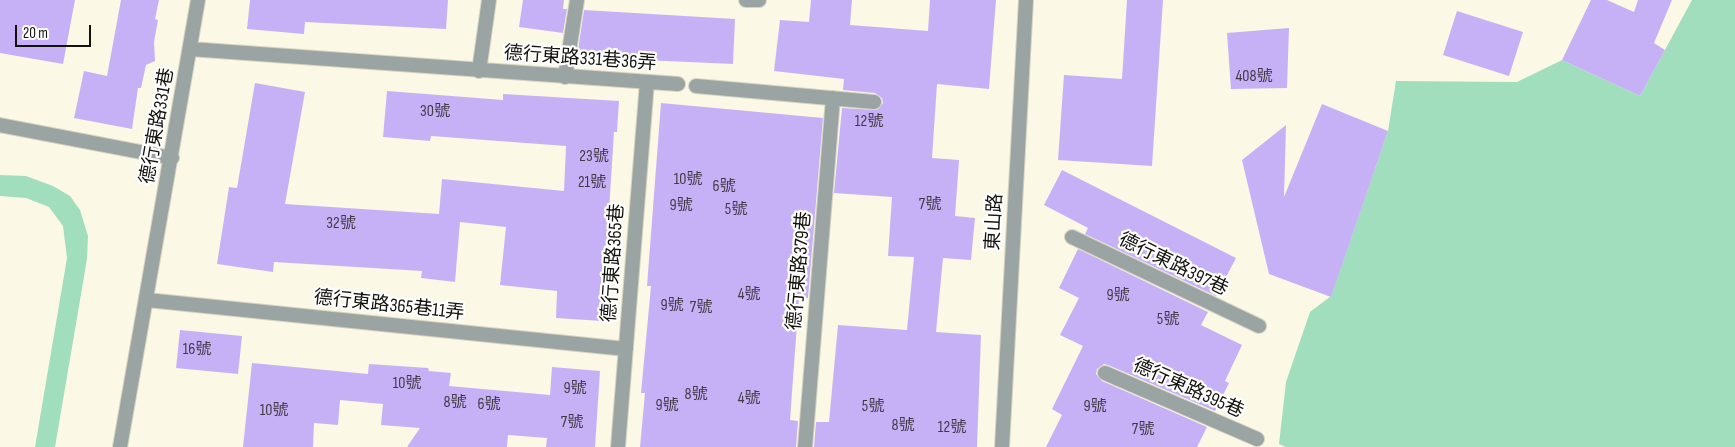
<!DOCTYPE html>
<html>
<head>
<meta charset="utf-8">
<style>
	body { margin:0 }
	#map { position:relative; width:1735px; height:447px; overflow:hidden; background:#fbf8e6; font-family:"Sofia Sans Condensed",sans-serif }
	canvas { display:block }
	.scale { position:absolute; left:15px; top:25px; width:76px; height:22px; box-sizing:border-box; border:2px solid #13120c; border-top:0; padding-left:6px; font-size:15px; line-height:18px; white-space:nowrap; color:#13120c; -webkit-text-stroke:4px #fff; paint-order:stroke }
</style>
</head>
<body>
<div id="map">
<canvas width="1735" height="447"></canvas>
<div class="scale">20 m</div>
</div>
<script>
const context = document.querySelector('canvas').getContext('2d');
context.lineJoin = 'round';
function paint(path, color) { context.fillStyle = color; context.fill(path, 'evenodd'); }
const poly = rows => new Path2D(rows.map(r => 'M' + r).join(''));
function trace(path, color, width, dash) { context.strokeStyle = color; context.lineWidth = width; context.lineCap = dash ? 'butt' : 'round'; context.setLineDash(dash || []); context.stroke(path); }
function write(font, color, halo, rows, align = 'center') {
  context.font = font + ' "Sofia Sans Condensed","Noto Sans TC",sans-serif'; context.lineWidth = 4.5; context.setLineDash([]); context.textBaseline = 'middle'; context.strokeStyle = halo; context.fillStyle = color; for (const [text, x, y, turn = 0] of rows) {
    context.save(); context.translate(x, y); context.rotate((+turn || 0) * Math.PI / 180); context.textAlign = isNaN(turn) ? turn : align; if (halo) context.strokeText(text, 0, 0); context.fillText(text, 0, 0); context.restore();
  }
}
paint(poly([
	[1692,0,1735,0,1735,447,1286,447,1279,444,1286,382,1310,312,1331,296,1388,131,1396,81,1517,82,1562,60,1640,96],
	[0,175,26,176,53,186,70,196,80,210,88,236,87,259,55,447,35,447,67,258,63,226,49,207,26,198,0,196]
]), '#a1debd');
paint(poly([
	[0,0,75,0,63,64,0,53],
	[121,0,159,0,155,19,158,20,154,42,155,61,146,65,141,88,138,88,132,129,74,118,84,71,107,76],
	[250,0,448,0,446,29,305,22,304,34,247,29],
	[523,0,564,0,563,9,567,9,563,33,519,27],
	[811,0,852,0,850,25,928,31,930,0,996,0,989,89,937,84,932,158,959,160,955,216,975,218,971,260,943,258,936,332,981,335,977,447,814,447,816,422,829,422,838,325,907,330,914,257,888,256,892,197,834,193,842,108,877,110,883,103,882,98,875,93,843,90,844,79,774,71,780,20,809,22],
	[1127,0,1163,0,1152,166,1058,160,1064,75,1122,79],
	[1591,0,1607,0,1634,12,1638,0,1672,0,1654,43,1665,50,1640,96,1562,60],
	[584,10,735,19,733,64,577,57],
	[1457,11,1523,32,1509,76,1443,55],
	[1289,28,1287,88,1231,89,1227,33],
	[255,83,305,92,285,204,439,214,442,179,564,191,566,146,431,136,430,141,383,137,387,91,503,100,503,94,619,101,617,132,614,132,602,321,556,318,557,291,500,285,506,227,460,222,455,282,421,278,422,271,274,262,273,272,217,264,229,187,237,188],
	[661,103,823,118,808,298,799,297,790,420,798,421,796,447,640,447,645,393,641,393,651,286,647,286],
	[1322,104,1388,131,1331,297,1269,274,1242,160,1286,125,1284,197],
	[1062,170,1236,258,1216,296,1085,234,1088,228,1044,205],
	[1078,249,1208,312,1201,325,1242,345,1225,381,1229,383,1215,411,1108,365,1104,364,1097,369,1096,374,1102,381,1207,427,1197,447,1046,447,1062,415,1052,409,1083,346,1060,335,1079,298,1059,288],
	[180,330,242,336,238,374,176,368],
	[252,363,368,374,369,364,428,368,429,371,451,373,449,386,550,395,552,367,600,371,595,447,546,447,547,438,508,435,507,447,407,447,420,428,381,425,383,404,340,400,338,425,314,423,313,447,243,447]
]), '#c7b1f6');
const minor = poly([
	[746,0,759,0],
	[190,49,678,84],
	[479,71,489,0],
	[565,77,577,0],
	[696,86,874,102],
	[0,125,172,158],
	[1072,237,1259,326],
	[147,300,626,349],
	[1105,373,1257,439],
	[120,447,198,0],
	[618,447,647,82],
	[805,447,833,98],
	[1002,447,1026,0]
]);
trace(minor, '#d6d3c3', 16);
trace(minor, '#9aa4a2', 14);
write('16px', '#403a46', null, [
	["408號",1254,77],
	["30號",435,112],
	["12號",869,122],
	["23號",594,157],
	["10號",688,180],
	["21號",592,183],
	["6號",724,187],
	["7號",930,205],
	["9號",681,206],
	["5號",736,210],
	["32號",341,224],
	["4號",749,295],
	["9號",1118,296],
	["9號",672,306],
	["7號",701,308],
	["5號",1168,320],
	["16號",197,350],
	["10號",407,384],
	["9號",575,389],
	["8號",696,395],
	["4號",749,399],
	["8號",455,403],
	["6號",489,405],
	["9號",667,406],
	["5號",873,407],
	["9號",1095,407],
	["10號",274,411],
	["7號",572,423],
	["8號",903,426],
	["12號",952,428],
	["7號",1143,430]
]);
write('19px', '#13120c', '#fff', [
	["德行東路331巷36弄",580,59,4],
	["德行東路331巷",158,126,-80],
	["東山路",995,222,-87],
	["德行東路365巷",614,263,-86],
	["德行東路397巷",1173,265,26],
	["德行東路379巷",800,271,-85],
	["德行東路365巷11弄",389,306,6],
	["德行東路395巷",1188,389,24]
]);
</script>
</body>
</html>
